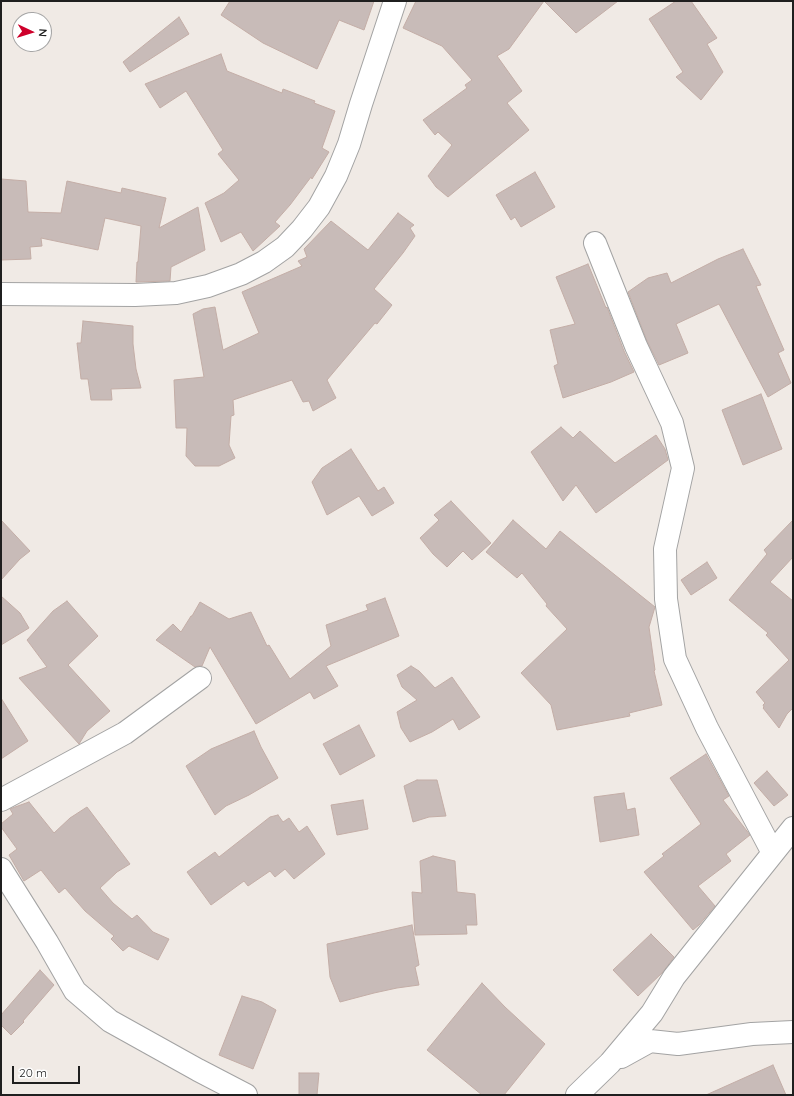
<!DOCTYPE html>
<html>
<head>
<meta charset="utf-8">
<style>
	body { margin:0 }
	#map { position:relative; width:794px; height:1096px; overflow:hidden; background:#f0eae5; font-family:Quicksand,sans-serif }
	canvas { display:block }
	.frame { position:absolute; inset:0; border:2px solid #1f1f1f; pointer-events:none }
	.north { position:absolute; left:12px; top:12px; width:40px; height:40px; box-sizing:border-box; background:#fff; border:1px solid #a5a5a5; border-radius:50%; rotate:94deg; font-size:11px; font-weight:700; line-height:16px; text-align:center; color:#1f1f1f }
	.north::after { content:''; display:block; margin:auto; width:14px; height:18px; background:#ce002b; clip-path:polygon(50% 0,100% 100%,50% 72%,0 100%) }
	.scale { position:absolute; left:12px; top:1066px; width:68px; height:18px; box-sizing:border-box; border:2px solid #1f1f1f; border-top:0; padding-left:5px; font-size:12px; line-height:14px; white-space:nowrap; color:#1f1f1f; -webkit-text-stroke:3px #fff; paint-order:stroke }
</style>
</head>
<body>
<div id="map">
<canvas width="794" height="1096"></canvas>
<div class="frame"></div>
<div class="north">N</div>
<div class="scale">20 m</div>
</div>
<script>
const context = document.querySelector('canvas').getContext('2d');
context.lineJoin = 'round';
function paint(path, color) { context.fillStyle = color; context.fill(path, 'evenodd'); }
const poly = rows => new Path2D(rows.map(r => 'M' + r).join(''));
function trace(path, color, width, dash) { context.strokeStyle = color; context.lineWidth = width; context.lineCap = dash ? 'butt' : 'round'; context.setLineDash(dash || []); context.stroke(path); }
const building = poly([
	[230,1,374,1,364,30,339,20,317,69,263,43,221,15,230,1],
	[416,1,618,1,576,33,544,1,509,49,497,56,522,91,507,103,529,130,448,197,436,187,428,176,452,145,438,132,435,135,423,120,467,88,465,85,472,80,442,46,403,28,416,1],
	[676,1,691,1,717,38,707,44,723,72,701,100,676,77,683,72,649,19,676,1],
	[179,17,189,34,130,72,123,62,179,17],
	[221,54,227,71,282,93,283,89,315,101,314,103,335,111,322,148,329,152,312,179,311,177,290,205,275,222,280,226,253,251,241,232,221,242,205,203,224,193,239,180,218,154,223,150,186,91,160,108,145,84,221,54],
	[535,172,555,207,521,227,515,217,511,220,496,195,535,172],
	[1,179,26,181,28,212,61,213,67,181,121,193,122,188,166,198,159,228,198,207,205,250,171,267,170,281,136,282,137,262,138,262,141,226,105,218,98,250,41,238,42,246,30,247,31,259,1,260,1,179],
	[398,213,414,225,410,228,415,236,403,253,374,289,392,305,377,324,375,323,327,380,336,398,313,411,309,401,303,402,292,380,233,400,234,415,231,416,229,445,235,458,219,466,195,466,186,456,187,428,176,428,174,380,204,377,193,314,203,309,215,307,223,350,259,333,242,292,302,266,298,261,307,257,304,249,331,221,368,250,398,213],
	[743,249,761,285,756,286,784,350,778,353,791,383,768,397,719,304,676,324,688,353,659,365,647,341,628,292,648,278,667,273,671,283,718,259,743,249],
	[588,264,606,308,607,307,624,351,634,372,611,382,563,398,554,366,558,364,550,330,575,324,556,277,588,264],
	[83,321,133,326,133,344,136,369,141,388,111,389,112,400,91,400,88,379,81,379,77,343,81,343,83,321],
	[761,394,782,449,743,465,722,410,761,394],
	[561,427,573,438,580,431,615,463,656,435,665,449,668,460,596,513,576,485,563,501,531,452,561,427],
	[351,449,378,491,384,487,394,503,372,516,359,496,327,515,312,482,322,468,351,449],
	[451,501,491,543,472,560,463,551,447,567,433,554,420,538,439,520,434,515,451,501],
	[1,520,30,551,20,559,1,580,1,520],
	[513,520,546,549,560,531,655,607,649,627,655,670,654,671,662,705,629,713,630,716,557,730,551,705,521,673,567,629,546,606,547,604,522,573,517,578,486,552,513,520],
	[793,520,793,557,770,582,793,601,793,708,787,714,779,728,763,708,764,707,763,705,765,703,756,692,789,660,766,635,768,633,729,600,767,554,764,550,793,520],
	[707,562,717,578,691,595,681,580,707,562],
	[1,596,20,613,29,628,1,645,1,596],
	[385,598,399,636,326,666,338,686,314,699,310,692,256,724,210,647,202,666,199,666,195,667,156,640,173,624,181,632,191,616,192,616,200,602,229,619,251,612,267,646,269,645,290,679,331,646,326,625,368,610,366,605,385,598],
	[67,601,98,636,68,665,110,711,87,731,79,744,19,678,47,667,27,640,53,611,67,601],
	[411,666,419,671,435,688,452,677,480,717,459,730,453,719,432,732,410,742,401,728,397,712,417,700,402,687,397,675,411,666],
	[1,698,28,741,1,759,1,698],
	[359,725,375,756,340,775,323,744,359,725],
	[254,731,261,747,278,778,249,795,226,806,215,815,186,766,211,749,254,731],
	[706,754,729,796,723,800,750,835,726,854,731,861,698,886,715,906,699,925,693,930,644,872,664,856,662,854,701,824,670,778,706,754],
	[767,771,788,795,774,806,754,783,767,771],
	[417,780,437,780,446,816,429,817,413,822,404,786,417,780],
	[624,793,627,810,635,808,639,835,600,842,594,797,624,793],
	[363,800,368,829,337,835,331,805,363,800],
	[29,802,54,833,70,818,87,807,130,864,117,872,100,888,113,903,132,919,137,915,153,932,169,939,158,960,129,946,123,951,111,939,114,936,85,911,65,888,59,893,41,870,24,881,9,855,17,849,1,827,1,824,13,814,10,809,15,807,29,802],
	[278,815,283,822,289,818,299,832,307,826,325,854,294,879,285,869,275,877,270,871,248,886,244,881,211,905,187,872,215,852,219,857,270,817,278,815],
	[433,856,455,861,457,892,475,894,477,925,466,925,467,934,415,935,412,892,422,893,420,861,433,856],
	[412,925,419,965,415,967,419,985,397,988,374,993,340,1002,330,977,327,944,412,925],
	[651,934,674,957,663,972,638,996,613,970,651,934],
	[40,970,54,985,23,1021,24,1022,11,1035,1,1025,1,1015,40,970],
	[482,983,505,1007,545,1044,504,1095,482,1095,427,1050,482,983],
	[242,996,262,1002,276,1010,253,1069,219,1055,242,996],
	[773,1065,786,1095,706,1095,773,1065],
	[299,1073,319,1073,317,1095,299,1095,299,1073]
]);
paint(building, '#c8bbb8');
trace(building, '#c3ada6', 1);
const minor = poly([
	[595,243,636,346,672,423,683,468,665,549,666,599,675,659,707,728,773,853],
	[1,294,135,295,176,293,208,286,241,274,264,262,285,247,302,229,319,207,336,176,349,144,361,104,395,1],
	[1,800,125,733,200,678],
	[1,869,47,942,75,991,110,1021,198,1070,246,1095],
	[621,1057,650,1041,678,1044,752,1034,793,1032],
	[577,1095,610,1063,652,1013,674,977,793,828]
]);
trace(minor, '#a3a3a3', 24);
trace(minor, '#fff', 22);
</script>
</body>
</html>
